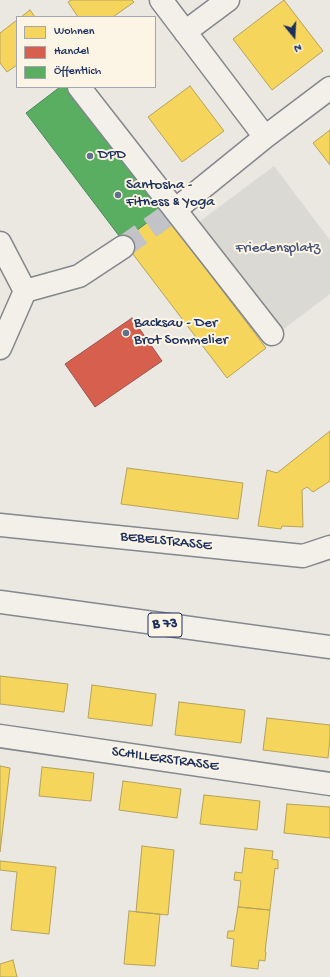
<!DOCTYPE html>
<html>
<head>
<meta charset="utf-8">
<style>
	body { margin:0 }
	#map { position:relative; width:330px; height:977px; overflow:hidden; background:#eae8e1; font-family:"Gochi Hand",sans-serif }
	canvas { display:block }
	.legend { position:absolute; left:16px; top:16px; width:140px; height:72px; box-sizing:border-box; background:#fcf5e5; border:1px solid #a2a6af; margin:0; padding:5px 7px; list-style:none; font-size:12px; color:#1b2f5e }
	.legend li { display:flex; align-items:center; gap:8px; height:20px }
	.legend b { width:20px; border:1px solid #a2a6af }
	.north { position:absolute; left:274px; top:16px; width:40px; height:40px; -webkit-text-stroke:3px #fcf5e5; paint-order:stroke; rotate:162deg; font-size:11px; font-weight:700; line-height:16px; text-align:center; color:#1b2f5e }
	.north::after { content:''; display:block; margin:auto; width:14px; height:18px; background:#1b2f5e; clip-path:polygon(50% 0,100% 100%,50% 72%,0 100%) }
</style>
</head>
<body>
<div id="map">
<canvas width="330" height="977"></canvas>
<ul class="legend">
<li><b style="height:11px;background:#f6d55c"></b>Wohnen</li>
<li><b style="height:11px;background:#d6604d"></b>Handel</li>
<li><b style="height:11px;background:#5aae61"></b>Öffentlich</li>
</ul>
<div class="north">N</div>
</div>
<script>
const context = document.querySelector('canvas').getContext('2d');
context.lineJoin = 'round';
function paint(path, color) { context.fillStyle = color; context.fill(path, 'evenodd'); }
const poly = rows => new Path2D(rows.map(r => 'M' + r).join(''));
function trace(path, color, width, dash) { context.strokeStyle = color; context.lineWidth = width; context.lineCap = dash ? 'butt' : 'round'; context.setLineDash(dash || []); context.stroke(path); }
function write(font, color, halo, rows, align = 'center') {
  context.font = font + ' "Gochi Hand",sans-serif'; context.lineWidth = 4; context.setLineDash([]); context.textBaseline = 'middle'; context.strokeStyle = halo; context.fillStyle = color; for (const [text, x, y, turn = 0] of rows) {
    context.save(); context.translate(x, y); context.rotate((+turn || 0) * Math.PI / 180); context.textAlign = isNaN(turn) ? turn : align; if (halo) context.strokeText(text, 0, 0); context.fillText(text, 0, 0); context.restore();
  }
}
paint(poly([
	[274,166,330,240,330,294,282,330,199,222]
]), '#dbd9d4');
const homes = poly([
	[71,0,132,0,134,2,113,17,78,17,68,2,71,0],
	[284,0,323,51,272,90,233,39,284,0],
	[30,10,35,17,21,17,30,10],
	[17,20,17,65,7,72,0,63,0,33,17,20],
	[190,86,224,131,182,162,148,117,190,86],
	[330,130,330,165,313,143,330,130],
	[162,211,266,348,227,378,123,241,162,211],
	[330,431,330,481,313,492,307,487,302,490,303,527,282,526,281,529,258,526,267,470,277,473,330,431],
	[127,468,243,483,238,519,121,504,127,468],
	[0,676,68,684,64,712,0,704,0,676],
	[92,685,156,694,152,726,88,718,92,685],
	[179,702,245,710,241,743,175,735,179,702],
	[267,718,330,725,330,738,328,758,263,750,267,718],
	[0,766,10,768,0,852,0,766],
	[42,767,94,773,91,801,39,796,42,767],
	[123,781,181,789,177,818,119,810,123,781],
	[204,795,260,801,257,830,200,824,204,795],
	[287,804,330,807,330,838,284,833,287,804],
	[142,846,174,850,168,915,136,912,142,846],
	[245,848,273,851,272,859,278,860,278,869,275,868,270,910,238,907,241,881,234,880,235,872,242,873,245,848],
	[0,861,56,867,49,934,11,930,17,872,0,870,0,861],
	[238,907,270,910,265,952,266,952,265,961,259,960,258,969,231,966,234,939,227,938,228,931,234,931,238,907],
	[129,911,160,914,155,966,124,964,129,911],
	[13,960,17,977,0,977,0,964,13,960]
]);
paint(homes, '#f6d55c');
trace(homes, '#b4a35d', 1);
const shops = poly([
	[132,318,162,361,95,407,65,364,132,318]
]);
paint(shops, '#d6604d');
trace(shops, '#9e5152', 1);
const public = poly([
	[60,87,68,87,162,211,123,241,26,113,60,87]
]);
paint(public, '#5aae61');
trace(public, '#478860', 1);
trace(poly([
	[123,247,175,210]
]), '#c1c3c7', 22, [22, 11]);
const street = poly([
	[161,0,265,137],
	[185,32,228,0],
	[79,87,272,334],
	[175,210,265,137,330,88],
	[0,243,25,291],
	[25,291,79,276,123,247],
	[0,348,25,291],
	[0,525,303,556,330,547],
	[0,736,330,784]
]);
const primary = poly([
	[0,602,330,647]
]);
trace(street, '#84878d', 25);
trace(primary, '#84878d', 25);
trace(street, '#f3f0ea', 22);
trace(primary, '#f3f0ea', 22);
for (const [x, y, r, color] of [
	[90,156,4,"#63708c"],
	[118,195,4,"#63708c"],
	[126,333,4,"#63708c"]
]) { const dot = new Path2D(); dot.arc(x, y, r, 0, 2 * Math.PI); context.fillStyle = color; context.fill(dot); trace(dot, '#fcf5e5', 1.5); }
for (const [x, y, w] of [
	[165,625,34]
]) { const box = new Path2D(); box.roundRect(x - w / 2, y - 12, w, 24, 3); context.fillStyle = '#fcf5e5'; context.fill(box); trace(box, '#1b2f5e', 1); }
write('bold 14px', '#1b2f5e', null, [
	["B 73",165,625]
]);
write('15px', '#1b2f5e', '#fcf5e5', [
	["DPD",98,156],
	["Santosha -",126,186],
	["Fitness & Yoga",126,203],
	["Backsau - Der",134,324],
	["Brot Sommelier",134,341]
], 'left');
write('15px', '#485679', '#fcf5e5', [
	["Friedensplatz",278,249]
]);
write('15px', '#1b2f5e', '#fcf5e5', [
	["BEBELSTRASSE",166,542,6],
	["SCHILLERSTRASSE",165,760,8]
]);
</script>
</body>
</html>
